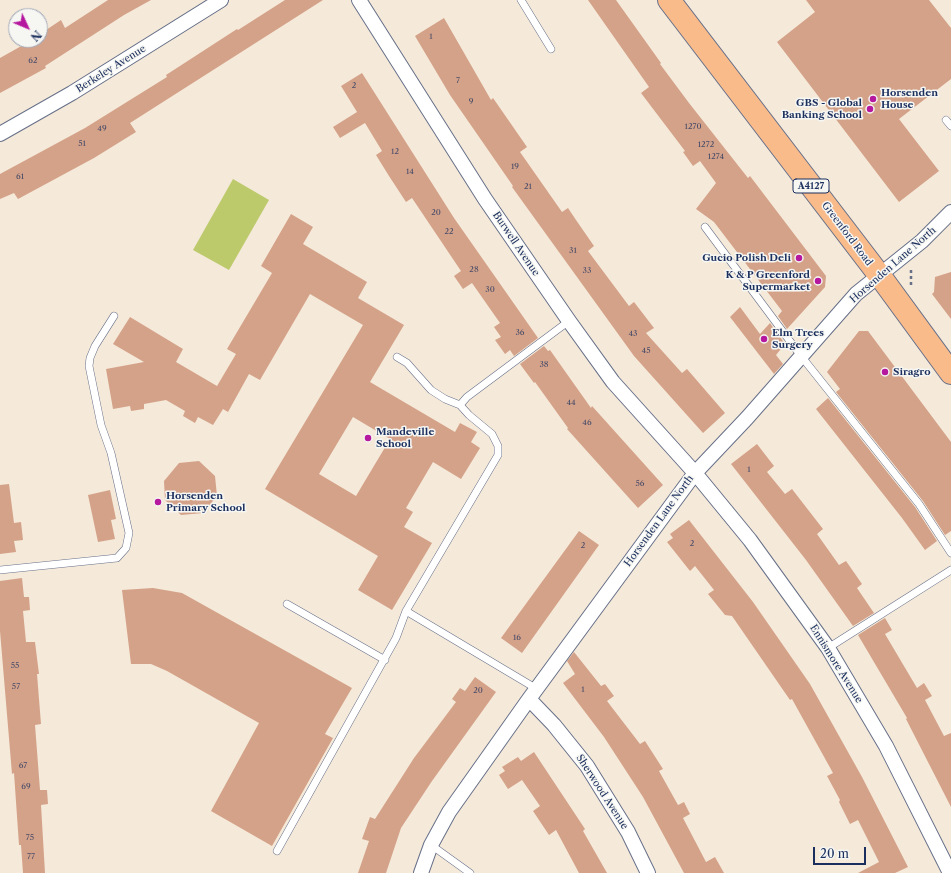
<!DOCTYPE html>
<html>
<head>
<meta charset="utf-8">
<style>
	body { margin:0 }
	#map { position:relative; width:951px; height:873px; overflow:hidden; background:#f5e9d9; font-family:"Libre Caslon Text",serif }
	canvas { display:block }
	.north { position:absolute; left:8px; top:8px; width:40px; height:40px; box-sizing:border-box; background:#f6f6f2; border:1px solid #9ea6b7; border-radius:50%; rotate:134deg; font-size:11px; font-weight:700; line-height:16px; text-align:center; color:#1b2f5e }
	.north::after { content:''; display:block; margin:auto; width:14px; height:18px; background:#b5179e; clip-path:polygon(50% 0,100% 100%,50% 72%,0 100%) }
	.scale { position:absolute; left:813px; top:847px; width:53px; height:18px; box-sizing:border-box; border:2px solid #1b2f5e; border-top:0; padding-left:5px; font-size:12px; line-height:14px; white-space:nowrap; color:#1b2f5e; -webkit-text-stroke:3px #f6f6f2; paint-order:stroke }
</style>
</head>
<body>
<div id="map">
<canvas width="951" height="873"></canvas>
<div class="north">N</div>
<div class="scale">20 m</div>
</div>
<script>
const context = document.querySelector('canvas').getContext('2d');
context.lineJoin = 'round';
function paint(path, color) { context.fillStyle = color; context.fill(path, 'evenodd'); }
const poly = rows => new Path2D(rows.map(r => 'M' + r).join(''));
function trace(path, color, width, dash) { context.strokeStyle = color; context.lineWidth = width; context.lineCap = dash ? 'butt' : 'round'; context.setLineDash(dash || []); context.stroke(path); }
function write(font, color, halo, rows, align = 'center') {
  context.font = font + ' "Libre Caslon Text",serif'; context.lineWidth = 3; context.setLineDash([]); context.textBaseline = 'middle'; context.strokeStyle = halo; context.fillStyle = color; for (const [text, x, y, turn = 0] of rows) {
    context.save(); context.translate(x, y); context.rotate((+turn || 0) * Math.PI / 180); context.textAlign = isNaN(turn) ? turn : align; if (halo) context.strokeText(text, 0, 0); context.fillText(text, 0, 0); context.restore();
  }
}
paint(poly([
	[233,179,269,200,229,270,193,250]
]), '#bdca6c');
paint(poly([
	[108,0,151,0,124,15,45,66,46,68,0,93,0,58,32,40,40,40,40,34,61,20,65,28],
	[285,0,323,0,130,123,136,132,94,158,18,199,14,193,0,199,0,174,85,128,167,77,166,75,237,29,238,30],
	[588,0,616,0,661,63,660,64,689,103,748,178,750,176,826,276,825,287,787,329,778,316,782,311,714,222,696,209,716,183,700,161,693,166,683,152,685,151,641,93,649,87],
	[806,0,929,0,951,28,951,79,899,119,939,171,899,202,777,42,815,12],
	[444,18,491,100,493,98,527,147,520,152,562,212,568,208,576,220,594,246,588,251,629,306,634,302,654,328,646,333,682,373,687,369,725,413,703,433,634,356,512,187,513,186,450,95,415,36],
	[362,73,454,218,538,338,514,356,510,350,505,354,495,340,501,337,494,327,500,323,472,283,463,289,454,276,461,271,412,198,406,202,389,176,376,155,382,151,365,123,340,138,333,127,357,112,341,86],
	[291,214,313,227,303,244,367,282,358,298,404,325,370,382,455,432,460,423,477,432,471,442,480,448,461,479,433,462,406,508,413,512,404,527,432,543,392,610,358,590,378,556,265,489,363,325,310,294,260,380,249,374,228,412,223,409,213,425,198,417,195,423,183,416,185,411,166,400,144,404,144,409,131,411,130,406,113,409,106,369,144,362,113,344,130,317,183,349,176,362,217,386,236,354,227,349,272,273,261,266],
	[353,417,390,439,356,496,319,474],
	[951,272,951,319,932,294,934,292,935,277],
	[740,307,760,334,770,323,785,344,776,355,783,364,774,374,730,317],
	[859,331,868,331,951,442,951,531,945,535,923,501,836,392,840,389,827,372],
	[544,346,548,351,550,350,591,408,592,406,663,485,638,508,567,429,568,428,535,382,534,383,520,364],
	[828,398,915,507,937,541,925,550,902,518,816,409],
	[757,444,774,466,767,472,785,494,792,489,823,529,817,534,839,565,846,561,862,584,857,588,874,613,853,626,806,560,731,464],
	[199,461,215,476,217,496,203,513,181,515,165,500,164,481,179,463],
	[9,484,14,523,21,522,23,540,14,541,16,552,0,554,0,485],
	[110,490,116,519,111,520,115,539,98,542,88,495],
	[689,520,753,602,810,684,862,777,908,867,895,873,858,873,879,862,858,820,850,824,839,802,840,800,827,776,833,773,792,699,790,700,732,616,725,615,708,594,714,590,695,566,690,571,667,542,673,538,670,534],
	[579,531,599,545,522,653,501,638],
	[22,578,24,597,29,597,30,610,23,611,26,642,35,642,39,674,37,674,41,724,35,725,40,790,47,790,48,804,41,805,45,873,23,873,21,845,19,845,14,773,12,774,0,631,0,581],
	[153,588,182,593,352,688,325,734,333,738,272,846,211,811,259,723,167,671,151,664,131,664,122,590],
	[885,618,892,630,885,634,917,688,924,683,932,696,925,700,944,736,951,733,951,807,906,719,907,718,858,635],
	[574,652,601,686,605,684,614,696,607,701,640,744,645,741,663,769,659,771,678,805,684,802,690,814,683,818,706,862,715,857,724,873,684,873,643,797,604,737,563,683,575,674,567,661],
	[475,677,496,692,432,781,401,828,386,873,358,873,369,841,362,839,370,817,375,819,414,758,456,702,452,699,460,688,465,691],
	[534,752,585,829,583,831,607,873,579,873,556,830,549,835,533,811,540,806,522,780,508,789,499,775,505,771,502,767,518,757,521,761]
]), '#d4a289');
const lane = poly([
	[521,0,551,49],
	[946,120,951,126],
	[705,227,801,356,919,504,951,553],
	[460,405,467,397,569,321],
	[0,570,117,558,126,548,129,533,111,453,101,425,89,366,90,358,95,346,114,316],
	[287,604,385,660],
	[406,611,537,689],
	[828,648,951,570],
	[431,845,470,873],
	[277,851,396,638,406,611,498,455,498,446,492,434,469,415,460,405,445,399,431,390,407,363,397,357]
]);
const street = poly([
	[359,0,485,199,569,321,613,382,695,473,750,540,828,648,886,746,950,873],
	[0,134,72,93,221,0],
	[529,699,554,725,587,766,628,832,648,873],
	[421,873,431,845,449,812,529,699,695,473,747,418,856,294,922,241,951,212]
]);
const primary = poly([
	[669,0,880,276,951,373]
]);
trace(lane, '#677089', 8);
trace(street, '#677089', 16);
trace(primary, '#677089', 24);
trace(poly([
	[911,270,911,285]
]), '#677089', 2.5, [3, 3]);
trace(lane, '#fff', 7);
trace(street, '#fff', 14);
trace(primary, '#fabb8b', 22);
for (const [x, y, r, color] of [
	[873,99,4,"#b5179e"],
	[870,109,4,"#b5179e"],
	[799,258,4,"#b5179e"],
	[818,281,4,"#b5179e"],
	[764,339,4,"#b5179e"],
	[885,372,4,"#b5179e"],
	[368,438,4,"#b5179e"],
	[158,502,4,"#b5179e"]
]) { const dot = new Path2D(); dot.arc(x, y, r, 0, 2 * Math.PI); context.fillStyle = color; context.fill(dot); trace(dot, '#f6f6f2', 1.5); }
write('8px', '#494c69', null, [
	["1",431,37],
	["62",33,61],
	["7",458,81],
	["2",354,86],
	["9",471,102],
	["1270",693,127],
	["49",102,129],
	["51",82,144],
	["1272",706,145],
	["12",395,152],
	["1274",716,157],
	["19",515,167],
	["14",410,172],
	["61",20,177],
	["21",528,187],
	["20",436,213],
	["22",449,232],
	["31",573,251],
	["28",474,270],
	["33",587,271],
	["30",490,290],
	["36",520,333],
	["43",633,334],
	["45",646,351],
	["38",544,365],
	["44",571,403],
	["46",587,423],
	["1",749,470],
	["56",640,484],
	["2",692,544],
	["2",583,546],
	["16",517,638],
	["55",15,666],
	["57",16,687],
	["1",583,690],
	["20",478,691],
	["67",23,766],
	["69",26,787],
	["75",30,838],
	["77",31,857]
]);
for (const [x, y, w] of [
	[811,186,36]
]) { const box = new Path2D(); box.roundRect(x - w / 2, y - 7, w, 14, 3); context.fillStyle = '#f6f6f2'; context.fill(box); trace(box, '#1b2f5e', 1); }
write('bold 9px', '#1b2f5e', null, [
	["A4127",811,186]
]);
write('10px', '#1b2f5e', '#f6f6f2', [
	["Berkeley Avenue",111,69,-32],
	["Greenford Road",847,234,53],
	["Burwell Avenue",516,244,56],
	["Horsenden Lane North",893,265,-41],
	["Horsenden Lane North",659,521,-54],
	["Ennismore Avenue",836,664,58],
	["Sherwood Avenue",602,792,57]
]);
write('bold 10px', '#1b2f5e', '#f6f6f2', [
	["Horsenden",881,93],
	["House",881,105],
	["GBS - Global",862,103,"right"],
	["Banking School",862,115,"right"],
	["Gucio Polish Deli",791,258,"right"],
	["K & P Greenford",810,275,"right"],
	["Supermarket",810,287,"right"],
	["Elm Trees",772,333],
	["Surgery",772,345],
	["Siragro",893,372],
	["Mandeville",376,432],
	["School",376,444],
	["Horsenden",166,496],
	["Primary School",166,508]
], 'left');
</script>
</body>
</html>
